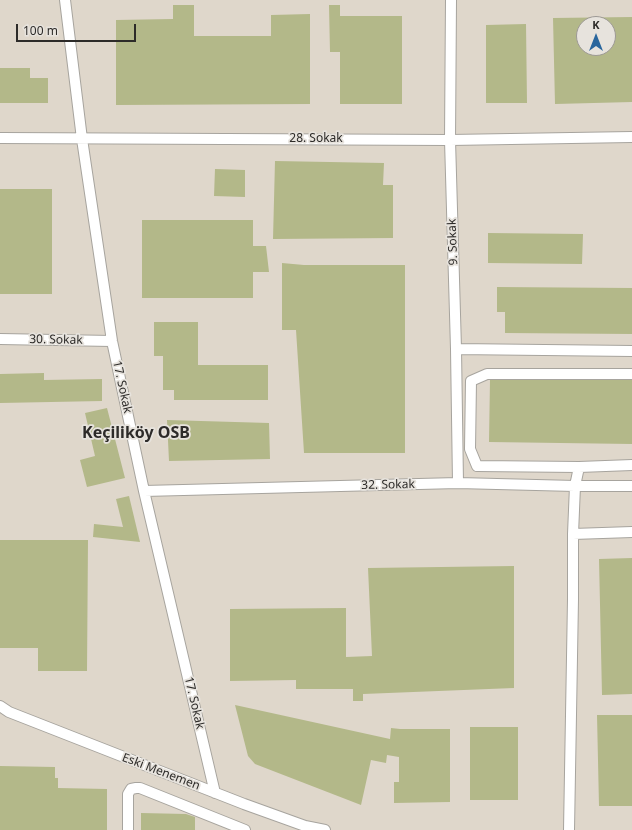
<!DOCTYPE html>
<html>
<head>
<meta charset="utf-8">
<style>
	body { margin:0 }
	#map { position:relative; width:632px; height:830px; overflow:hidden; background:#e7e3dd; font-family:"Noto Sans",sans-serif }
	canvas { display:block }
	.north { position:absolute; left:576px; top:16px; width:40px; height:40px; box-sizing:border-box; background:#e7e3dd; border:1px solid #9d9995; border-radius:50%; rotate:0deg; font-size:11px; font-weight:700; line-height:16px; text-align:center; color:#2d2b29 }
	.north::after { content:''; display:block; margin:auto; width:14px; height:18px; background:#2a669d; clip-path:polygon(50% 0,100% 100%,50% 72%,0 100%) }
	.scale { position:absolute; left:16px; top:24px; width:120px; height:18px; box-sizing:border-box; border:2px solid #2d2b29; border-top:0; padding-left:5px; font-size:12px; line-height:14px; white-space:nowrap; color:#2d2b29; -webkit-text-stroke:3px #e7e3dd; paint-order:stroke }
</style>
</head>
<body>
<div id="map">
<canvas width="632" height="830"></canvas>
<div class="north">K</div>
<div class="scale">100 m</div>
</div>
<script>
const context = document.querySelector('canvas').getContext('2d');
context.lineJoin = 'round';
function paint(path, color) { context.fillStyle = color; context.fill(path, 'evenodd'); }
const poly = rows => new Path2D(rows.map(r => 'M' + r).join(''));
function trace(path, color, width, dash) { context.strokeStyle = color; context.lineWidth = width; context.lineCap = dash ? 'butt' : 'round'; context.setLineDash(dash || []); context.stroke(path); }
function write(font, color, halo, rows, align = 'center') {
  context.font = font + ' "Noto Sans",sans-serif'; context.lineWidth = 3.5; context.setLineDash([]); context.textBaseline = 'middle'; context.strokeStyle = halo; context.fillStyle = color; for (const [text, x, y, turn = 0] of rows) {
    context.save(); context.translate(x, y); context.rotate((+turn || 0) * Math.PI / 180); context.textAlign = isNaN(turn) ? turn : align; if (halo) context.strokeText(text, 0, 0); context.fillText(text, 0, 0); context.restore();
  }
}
paint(poly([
	[0,0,632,0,632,830,0,830],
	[584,24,608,24,608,48,584,48]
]), '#dfd7cb');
paint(poly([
	[173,5,194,5,194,36,271,36,271,15,310,14,310,104,116,105,116,20,173,19],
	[329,5,340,5,340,16,402,16,402,104,340,104,340,52,330,52],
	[632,17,632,102,555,104,553,18],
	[584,24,608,24,608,48,584,48],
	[526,24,527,103,486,103,486,25],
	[0,68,30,68,30,78,48,78,48,103,0,103],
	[275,161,384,163,383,185,393,185,393,238,273,239],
	[215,169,245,170,245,197,214,196],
	[0,189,52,189,52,294,0,294],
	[142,220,253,220,253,246,266,246,269,272,253,272,253,298,142,298],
	[488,233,583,234,582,264,488,263],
	[282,263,304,265,405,265,405,453,304,453,296,330,282,330],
	[497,287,632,288,632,334,505,333,505,312,497,312],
	[154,322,198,322,198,365,268,365,268,400,174,400,174,390,163,390,163,356,154,356],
	[44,373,44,380,102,379,102,401,0,403,0,374],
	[490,380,632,380,632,444,489,442],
	[107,408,125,478,87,487,80,460,95,456,85,413],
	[167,420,269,423,270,459,169,461],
	[129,496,140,542,93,537,94,524,123,527,116,499],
	[0,540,88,540,87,671,38,671,38,648,0,648],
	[632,558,632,694,602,695,599,559],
	[514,566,514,688,363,694,363,701,353,701,353,689,296,689,296,680,230,681,230,609,346,608,346,657,372,656,368,568],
	[235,705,390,739,391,728,400,729,450,729,450,802,394,803,394,782,399,782,399,757,387,755,386,763,371,760,361,805,255,764,248,756],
	[597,715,632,715,632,806,599,806],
	[470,727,518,727,518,800,470,800],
	[0,766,55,767,55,778,58,778,58,788,107,789,107,830,0,830],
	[141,813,186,814,195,817,195,830,141,830]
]), '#b3b889');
const minor = poly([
	[65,0,82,139,112,341,144,491,215,793],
	[451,0,450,140,456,349,458,483],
	[0,138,450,140,632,137],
	[0,339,112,341],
	[456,349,632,351],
	[632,374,487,374,471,381,470,449,477,466,579,467,632,465],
	[144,491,458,483,575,486,632,486],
	[573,534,632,532],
	[0,706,9,712,244,804,305,826,325,830],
	[128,830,128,794,131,789,136,788,140,788,245,830],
	[569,830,573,599,573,534,575,486,579,467]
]);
trace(minor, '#a7a49e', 12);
trace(minor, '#fff', 10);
write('12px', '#2d2b29', '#e7e3dd', [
	["28. Sokak",316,139],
	["9. Sokak",453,242,-92],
	["30. Sokak",56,340,1],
	["17. Sokak",122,387,78],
	["32. Sokak",388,485,-1],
	["17. Sokak",194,703,77],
	["Eski Menemen",161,772,21]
]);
write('bold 16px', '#2d2b29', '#e7e3dd', [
	["Keçiliköy OSB",136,433]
]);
</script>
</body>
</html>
